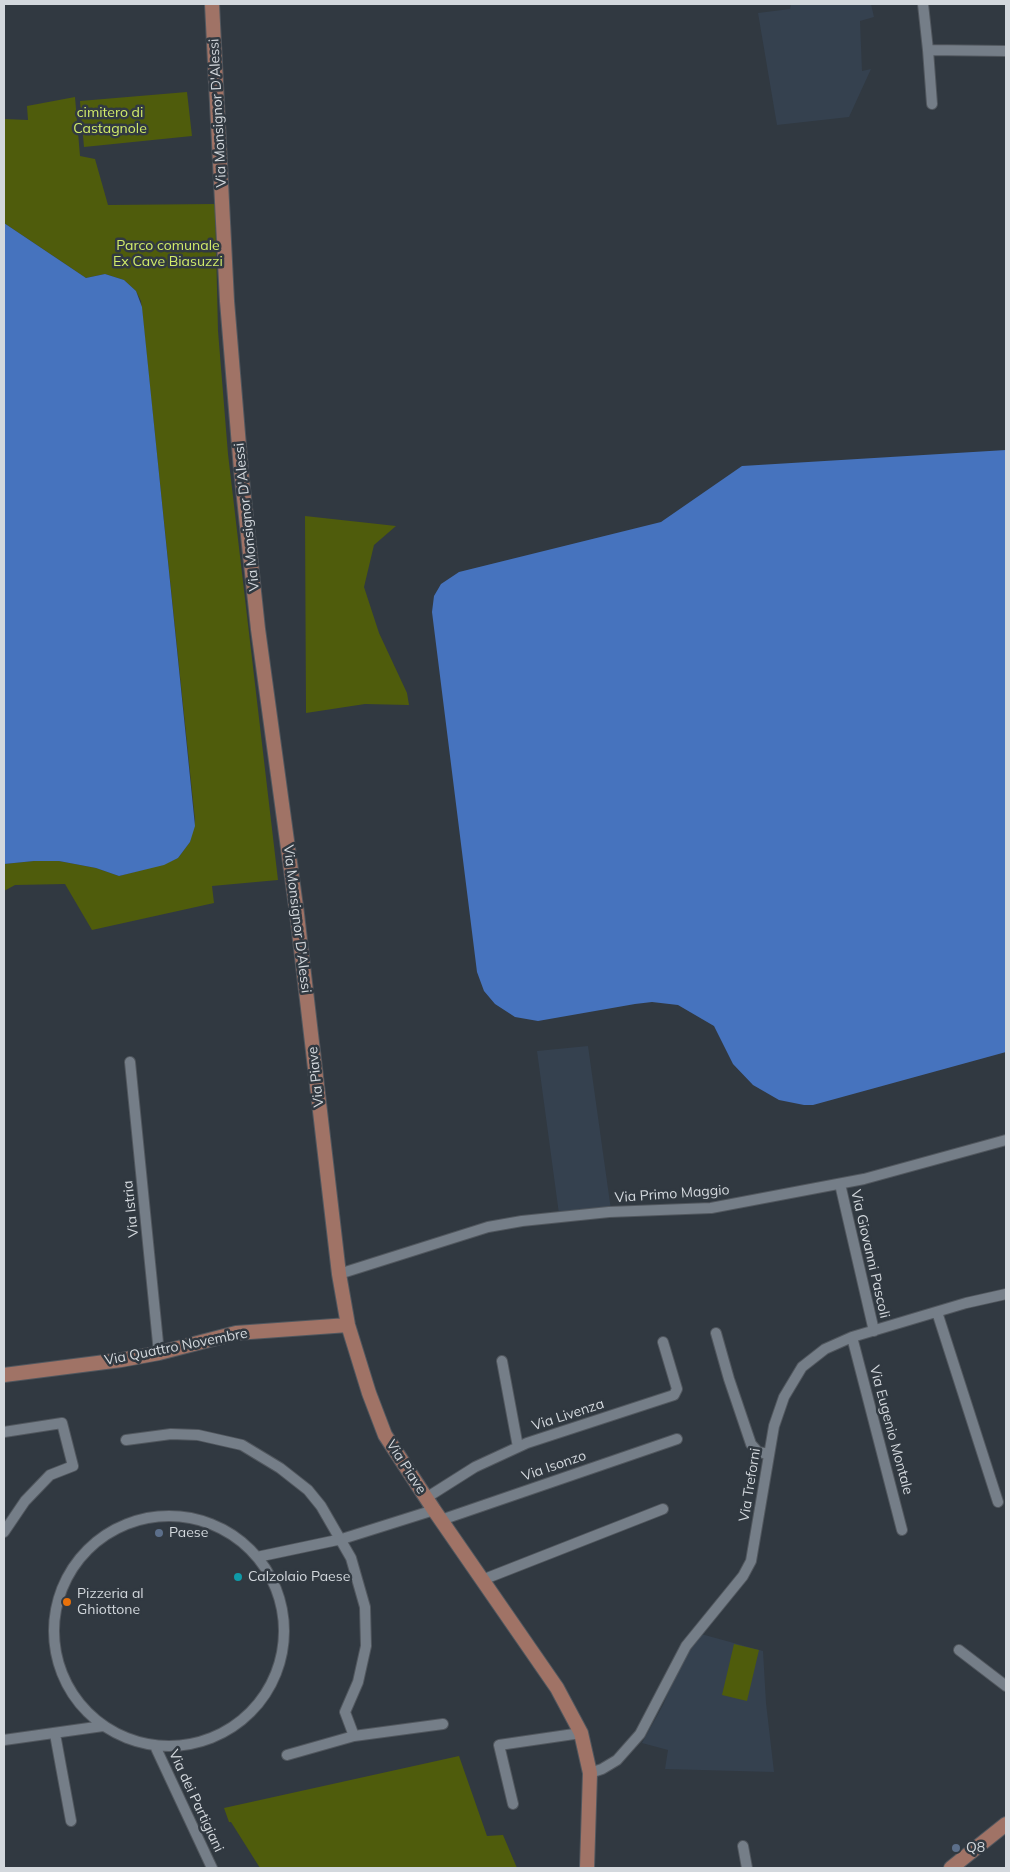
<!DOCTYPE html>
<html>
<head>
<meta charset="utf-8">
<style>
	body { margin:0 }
	#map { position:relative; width:1010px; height:1872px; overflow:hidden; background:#313941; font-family:Mulish,sans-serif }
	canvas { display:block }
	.frame { position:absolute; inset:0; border:5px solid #d3d8dd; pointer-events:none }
</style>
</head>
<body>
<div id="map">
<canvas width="1010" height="1872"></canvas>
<div class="frame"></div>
</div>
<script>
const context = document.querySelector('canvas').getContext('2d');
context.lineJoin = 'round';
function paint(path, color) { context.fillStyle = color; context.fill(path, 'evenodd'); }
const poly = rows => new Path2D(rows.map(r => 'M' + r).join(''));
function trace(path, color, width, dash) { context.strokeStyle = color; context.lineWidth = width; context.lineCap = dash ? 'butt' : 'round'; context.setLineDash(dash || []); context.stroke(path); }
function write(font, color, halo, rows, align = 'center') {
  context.font = font + ' Mulish,sans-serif'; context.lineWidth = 5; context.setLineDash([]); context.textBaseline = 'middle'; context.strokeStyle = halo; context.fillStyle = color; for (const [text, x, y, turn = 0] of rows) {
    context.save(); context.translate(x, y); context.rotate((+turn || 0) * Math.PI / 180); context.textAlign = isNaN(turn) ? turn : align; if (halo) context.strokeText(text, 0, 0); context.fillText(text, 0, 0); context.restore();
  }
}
paint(poly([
	[791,4,871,4,874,17,860,21,862,71,871,69,849,117,777,125,758,13,790,9],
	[588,1046,611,1210,559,1214,537,1051],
	[701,1634,763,1651,766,1703,774,1772,665,1769,668,1750,642,1743,663,1705,680,1665]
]), '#35414f');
paint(poly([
	[187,92,192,136,84,147,80,101],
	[75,97,80,156,95,159,108,205,215,204,218,331,228,454,278,880,212,886,214,903,92,930,65,884,15,885,4,891,4,864,34,861,59,861,96,868,119,876,164,864,178,858,190,842,195,820,141,301,136,291,124,280,105,274,86,278,4,223,4,119,28,120,27,106],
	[305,516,396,526,374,545,364,587,379,633,407,693,409,705,365,704,306,713],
	[734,1644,759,1650,747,1701,722,1695],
	[459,1756,487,1836,503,1835,517,1868,260,1868,231,1822,229,1822,224,1808]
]), '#4f5c0c');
paint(poly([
	[4,223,86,278,105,274,124,280,136,291,142,307,195,826,190,842,178,858,164,865,119,876,96,868,59,861,34,861,4,864],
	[1006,450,1006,1052,813,1105,804,1105,779,1100,753,1085,733,1064,714,1026,678,1005,652,1002,635,1004,538,1021,515,1017,495,1004,484,991,477,972,432,612,434,596,441,584,459,572,661,522,742,466]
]), '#4673be');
const minor = poly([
	[923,4,928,50,1006,51],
	[928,50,932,104],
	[130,1062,159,1353],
	[840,1184,874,1331],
	[339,1274,488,1227,522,1221,609,1212,711,1208,864,1179,1006,1140],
	[937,1312,998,1502],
	[716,1333,729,1379,751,1444,758,1452,769,1454],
	[852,1337,902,1530],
	[502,1361,518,1447],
	[4,1432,62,1423,73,1466,50,1475,25,1501,4,1532],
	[126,1440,171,1434,198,1435,242,1445,280,1468,308,1490,321,1506,351,1558,365,1607,366,1646,358,1682,345,1712,354,1736,287,1755],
	[426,1498,475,1467,527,1443,674,1395,677,1389,663,1342],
	'54 1631a115 115 0 1 1 230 0a115 115 0 1 1-230 0Z',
	[441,1520,677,1439],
	[257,1557,342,1539,434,1510],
	[482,1580,663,1509],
	[959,1650,1006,1686],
	[55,1734,71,1821],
	[354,1736,443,1724],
	[4,1740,103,1726],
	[155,1746,212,1868],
	[590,1773,602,1769,617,1760,640,1734,686,1646,743,1576,751,1561,774,1426,784,1397,802,1367,825,1349,852,1337,966,1303,1006,1294],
	[513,1804,499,1745,581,1733],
	[743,1846,747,1868]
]);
const major = poly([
	[212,4,227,301,241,470,258,629,297,914,339,1274,348,1325,369,1393,385,1435,434,1510,557,1688,581,1733,590,1773,587,1868],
	[4,1375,121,1360,159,1353,236,1333,348,1325],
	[951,1868,1006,1824]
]);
trace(minor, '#51575e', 12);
trace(major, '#51575e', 16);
trace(minor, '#757e88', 10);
trace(major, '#a07366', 14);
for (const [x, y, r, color] of [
	[159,1533,5,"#5c6f8a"],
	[238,1577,5,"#0f9aa8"],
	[67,1602,5,"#e8710a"],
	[956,1848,5,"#5c6f8a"]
]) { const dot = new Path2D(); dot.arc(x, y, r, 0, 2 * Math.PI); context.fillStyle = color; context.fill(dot); trace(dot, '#313941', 2); }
write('14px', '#d2ec6a', '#313941', [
	["cimitero di",110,113],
	["Castagnole",110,129],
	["Parco comunale",168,246],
	["Ex Cave Biasuzzi",168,262]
]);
write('14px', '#d3d8dd', '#313941', [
	["Via Monsignor D'Alessi",218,113,-93],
	["Via Monsignor D'Alessi",247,517,-96],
	["Via Monsignor D'Alessi",297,919,83],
	["Via Piave",316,1077,-96],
	["Via Primo Maggio",672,1194,-4],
	["Via Istria",131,1209,-96],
	["Via Giovanni Pascoli",870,1254,77],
	["Via Quattro Novembre",176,1347,-11],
	["Via Livenza",568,1415,-18],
	["Via Eugenio Montale",891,1430,75],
	["Via Isonzo",554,1466,-19],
	["Via Piave",406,1467,57],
	["Via Treforni",750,1485,-81],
	["Via dei Partigiani",196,1801,65]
]);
write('14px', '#d3d8dd', '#313941', [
	["Paese",169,1533],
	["Calzolaio Paese",248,1577],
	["Pizzeria al",77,1594],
	["Ghiottone",77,1610],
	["Q8",966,1848]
], 'left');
</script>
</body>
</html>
